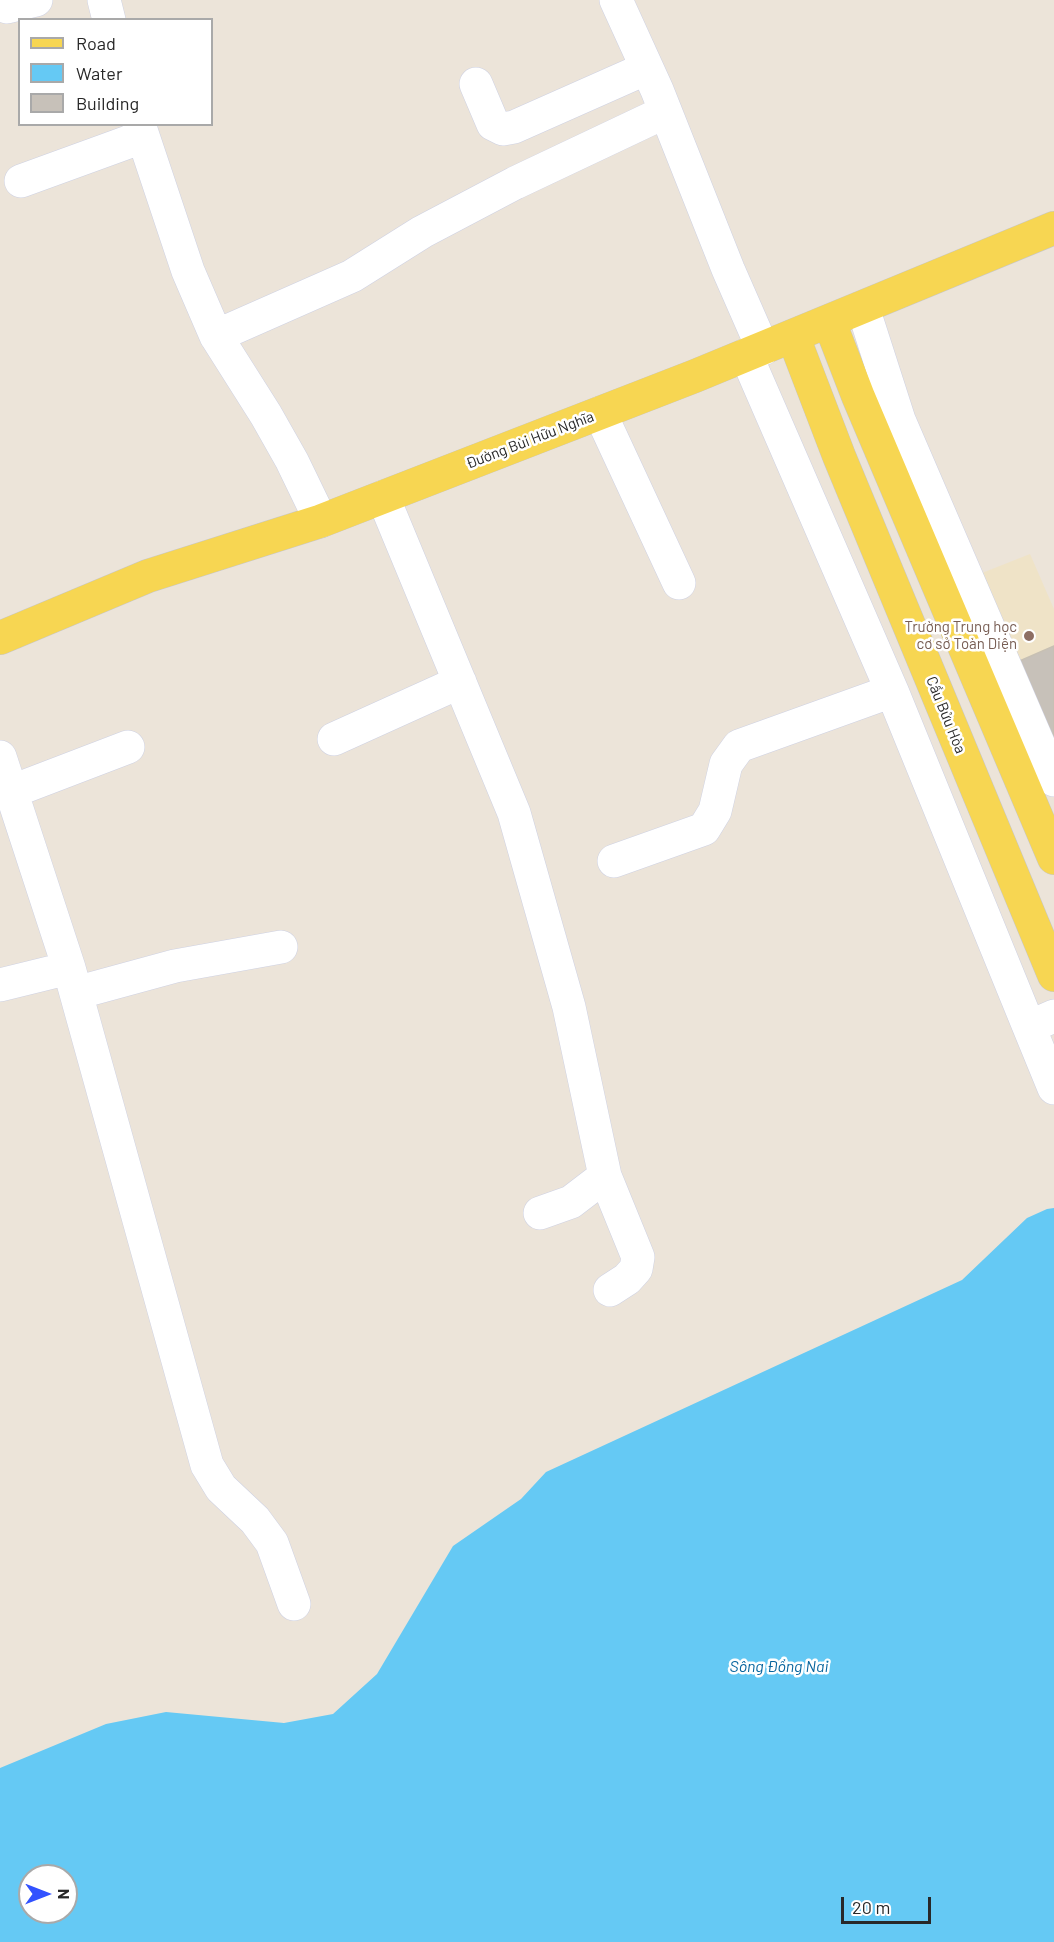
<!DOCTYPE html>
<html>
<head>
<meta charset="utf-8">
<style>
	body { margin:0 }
	#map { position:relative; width:1054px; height:1942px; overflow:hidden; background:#ece4d9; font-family:Barlow,sans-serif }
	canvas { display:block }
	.legend { position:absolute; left:18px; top:18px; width:195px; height:108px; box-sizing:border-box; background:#fff; border:2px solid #a9a9a9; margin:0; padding:8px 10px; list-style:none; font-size:18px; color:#282828 }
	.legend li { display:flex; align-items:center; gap:12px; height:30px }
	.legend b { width:30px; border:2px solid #a9a9a9 }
	.north { position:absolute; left:18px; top:1864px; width:60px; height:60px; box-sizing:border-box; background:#fff; border:2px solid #a9a9a9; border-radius:50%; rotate:90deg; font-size:16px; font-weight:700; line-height:24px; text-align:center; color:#282828 }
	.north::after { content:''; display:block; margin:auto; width:21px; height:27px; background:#3252ff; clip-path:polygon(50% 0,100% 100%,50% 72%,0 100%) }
	.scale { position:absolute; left:841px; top:1897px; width:90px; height:27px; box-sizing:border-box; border:3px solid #282828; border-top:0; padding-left:8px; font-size:18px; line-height:21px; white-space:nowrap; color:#282828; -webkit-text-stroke:4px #fff; paint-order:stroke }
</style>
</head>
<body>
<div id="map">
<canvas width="1054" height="1942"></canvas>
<ul class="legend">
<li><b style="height:8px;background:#f7d652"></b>Road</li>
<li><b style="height:16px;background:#65c9f4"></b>Water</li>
<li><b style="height:16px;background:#c7c1b9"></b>Building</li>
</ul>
<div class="north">N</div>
<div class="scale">20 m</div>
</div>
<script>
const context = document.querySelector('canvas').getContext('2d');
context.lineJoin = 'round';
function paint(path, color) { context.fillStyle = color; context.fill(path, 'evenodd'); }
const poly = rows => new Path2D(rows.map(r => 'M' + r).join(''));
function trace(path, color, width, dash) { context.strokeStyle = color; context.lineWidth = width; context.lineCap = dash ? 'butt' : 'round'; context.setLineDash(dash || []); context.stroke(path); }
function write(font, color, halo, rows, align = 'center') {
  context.font = font + ' Barlow,sans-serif'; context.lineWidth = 5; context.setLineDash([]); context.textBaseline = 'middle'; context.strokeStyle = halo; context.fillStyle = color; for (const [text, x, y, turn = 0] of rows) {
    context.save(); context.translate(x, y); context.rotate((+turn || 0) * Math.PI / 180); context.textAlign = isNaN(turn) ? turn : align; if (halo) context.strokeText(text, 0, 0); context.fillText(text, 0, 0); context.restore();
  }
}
paint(poly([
	[1030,554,1054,609,1054,755,977,575]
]), '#efe3c7');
paint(poly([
	[1054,1208,1054,1942,0,1942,0,1768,106,1724,166,1712,284,1723,333,1714,377,1674,453,1546,521,1499,546,1472,962,1280,1027,1218,1047,1209],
	[30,1876,66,1876,66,1912,30,1912]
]), '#65c9f4');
const building = poly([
	[1054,646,1054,755,1015,663,1054,646]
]);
paint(building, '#c7c1b9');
trace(building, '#c7c0b3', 1.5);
const minor = poly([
	[104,0,109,20],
	[616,0,657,90,728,269,763,349],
	[7,7,36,0],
	[476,84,493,124,503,129,514,127,647,68],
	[139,124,188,271,216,336,266,415,292,461,321,521],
	[21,181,142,137],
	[863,308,899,420,1054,780],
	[216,336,352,276,422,232,515,183,665,112],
	[746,355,892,691,1029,1027,1054,1016],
	[600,413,679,583],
	[383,497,514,813,569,1007,605,1176,571,1202,540,1213],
	[334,739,460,682],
	[0,757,69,968,207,1465,221,1488,255,1520,272,1543,294,1604],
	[13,791,128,747],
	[614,861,704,829,715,811,726,764,739,746,892,691],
	[0,985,69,968],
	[76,993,175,966,281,947],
	[1029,1027,1054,1088],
	[605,1176,638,1257,636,1269,627,1279,610,1290]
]);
const major = poly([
	[829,321,858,396,1054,858],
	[793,336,839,456,1054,975],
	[0,638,148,576,321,521,695,376,1054,228]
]);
trace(minor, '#ced1e2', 34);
trace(major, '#c7c7c7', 34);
trace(minor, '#fff', 33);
trace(major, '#f7d652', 33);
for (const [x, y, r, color] of [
	[1029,636,6,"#8d6e63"]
]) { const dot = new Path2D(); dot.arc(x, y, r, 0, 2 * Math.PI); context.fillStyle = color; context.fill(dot); trace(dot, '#fff', 2); }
write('15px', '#282828', '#fff', [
	["Đường Bùi Hữu Nghĩa",530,440,-21],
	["Cầu Bửu Hòa",946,715,68]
]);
write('15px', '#785e54', '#fff', [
	["Trường Trung học",1017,627],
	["cơ sở Toàn Diện",1017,644]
], 'right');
write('italic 16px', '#07659e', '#fff', [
	["Sông Đồng Nai",779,1667]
]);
</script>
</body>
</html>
